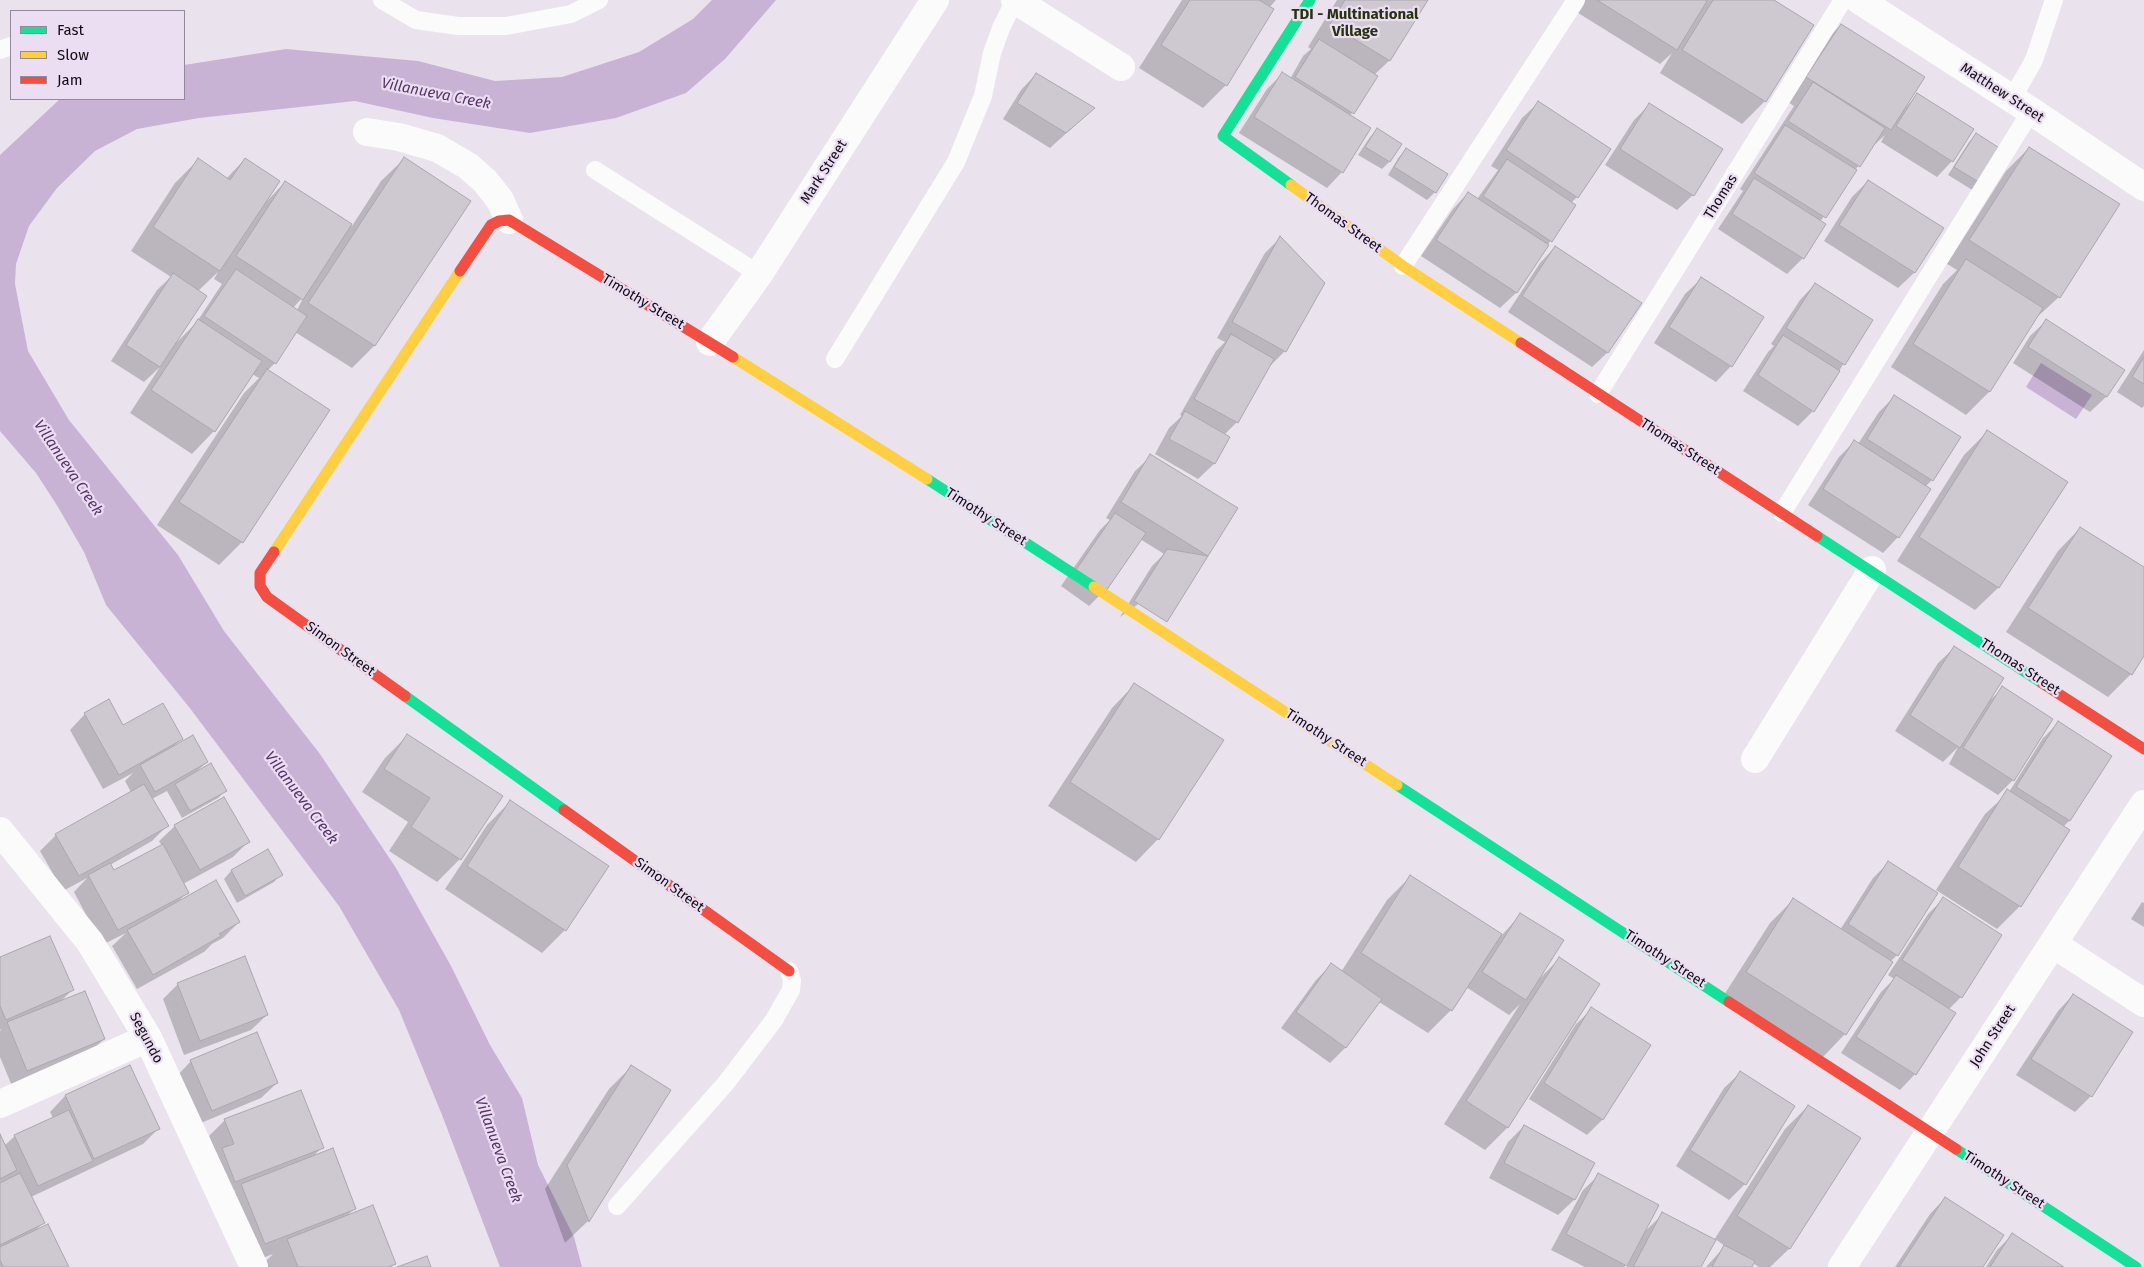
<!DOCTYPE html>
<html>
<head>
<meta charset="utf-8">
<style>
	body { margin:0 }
	#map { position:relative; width:2144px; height:1267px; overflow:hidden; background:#eae3ee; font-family:"Fira Sans",sans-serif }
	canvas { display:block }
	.legend { position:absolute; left:10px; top:10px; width:175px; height:90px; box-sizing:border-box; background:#ebdef3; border:1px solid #938a99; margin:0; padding:6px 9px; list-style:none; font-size:15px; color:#100b12 }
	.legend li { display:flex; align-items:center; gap:10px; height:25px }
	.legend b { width:25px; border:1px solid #938a99 }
</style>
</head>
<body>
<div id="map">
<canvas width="2144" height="1267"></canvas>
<ul class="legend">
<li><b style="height:6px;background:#16e098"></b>Fast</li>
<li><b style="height:6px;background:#ffcf43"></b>Slow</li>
<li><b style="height:6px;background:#f24e42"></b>Jam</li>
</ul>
</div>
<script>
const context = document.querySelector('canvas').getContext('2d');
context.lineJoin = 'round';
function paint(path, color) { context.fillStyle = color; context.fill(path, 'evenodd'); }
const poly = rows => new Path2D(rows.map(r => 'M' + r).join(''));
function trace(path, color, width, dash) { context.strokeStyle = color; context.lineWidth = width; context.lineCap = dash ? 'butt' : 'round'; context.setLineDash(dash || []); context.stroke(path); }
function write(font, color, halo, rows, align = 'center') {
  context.font = font + ' "Fira Sans",sans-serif'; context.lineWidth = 4.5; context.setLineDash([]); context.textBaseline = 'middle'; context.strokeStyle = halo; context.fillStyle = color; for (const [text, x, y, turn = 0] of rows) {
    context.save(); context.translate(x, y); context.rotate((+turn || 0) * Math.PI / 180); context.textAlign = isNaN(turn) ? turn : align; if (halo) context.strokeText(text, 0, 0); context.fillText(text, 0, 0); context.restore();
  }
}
paint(poly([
	[712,0,776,0,725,59,686,93,616,118,530,133,433,118,355,101,199,118,137,129,95,151,57,188,29,226,16,264,15,284,28,351,69,420,178,555,224,631,320,754,396,868,451,966,490,1045,522,1098,538,1165,574,1237,582,1267,500,1267,442,1115,399,1010,339,906,189,707,106,605,84,552,58,507,36,473,0,431,0,155,60,99,184,99,184,65,286,49,418,61,495,81,562,77,639,52,693,19],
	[2041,363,2092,395,2076,419,2026,387]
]), '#c8b3d5');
paint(poly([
	[1182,0,1276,0,1269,8,1226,85,1203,108,1139,68],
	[1337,0,1427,0,1389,61,1374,75,1376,76,1350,116,1342,172,1327,188,1239,133,1267,89,1282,74,1290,79,1303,56,1311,49,1308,47],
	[1582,0,1772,0,1765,101,1742,124,1660,73,1672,53,1660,64,1575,11],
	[1841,25,1906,107,1917,95,1952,161,1937,177,1881,142,1885,135,1870,149,1854,172,1820,222,1825,224,1803,258,1787,274,1718,229,1743,191,1740,189,1794,106,1785,100,1818,48],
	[1036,74,1093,109,1050,148,1003,119,1021,90],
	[1538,103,1577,197,1571,203,1574,205,1516,293,1500,308,1421,256,1453,209,1468,193,1477,199,1498,170,1491,166,1522,118],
	[1649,105,1693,195,1677,210,1605,165,1634,120],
	[1377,130,1400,144,1389,162,1382,169,1358,155,1370,137],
	[1976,135,2002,151,1974,191,1948,175,1969,142],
	[2029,148,2118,205,2059,297,2035,319,1989,392,1966,415,1891,367,1943,284,1957,270,1947,264,2006,171],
	[1406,150,1446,174,1435,192,1427,200,1388,175,1399,157],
	[245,159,267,201,285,182,352,226,381,181,404,159,375,345,352,368,295,332,275,363,267,371,328,410,242,542,219,565,157,525,244,393,259,378,252,374,214,431,192,454,130,413,160,367,144,382,111,361,157,290,171,277,131,251,175,183,198,160,226,179],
	[218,272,214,279,222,284,196,323,176,343,198,291],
	[304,296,297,310,293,308],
	[1868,181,1943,228,1914,273,1898,288,1824,241,1852,197],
	[1280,238,1323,283,1285,351,1269,367,1237,422,1224,435,1229,437,1214,464,1198,479,1155,454,1169,428,1182,416,1180,415,1216,351,1225,342,1217,338,1265,253],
	[1555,247,1608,352,1592,367,1508,312,1540,263],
	[1701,279,1731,366,1716,382,1654,343,1685,294],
	[1815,284,1872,320,1813,411,1798,426,1743,391,1768,352,1774,346,1771,344,1800,300],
	[2046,321,2123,370,2106,397,2090,412,2013,363,2030,336],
	[2144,350,2144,406,2142,408,2117,392],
	[1894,397,1932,480,1925,487,1898,537,1883,553,1808,505,1839,457,1854,442,1858,444,1879,412],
	[1987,432,2066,482,1998,588,1975,610,1897,561,1964,455],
	[1151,456,1236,509,1206,556,1120,617,1152,566,1164,554,1140,539,1105,590,1089,606,1061,586,1100,530,1110,520,1106,518,1135,471],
	[2080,528,2144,569,2144,654,2131,674,2108,697,2006,632,2058,551],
	[1954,648,1989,701,2003,688,2013,780,1998,795,1949,764,1958,747,1943,762,1895,731,1938,663],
	[1134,685,1158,839,1136,862,1048,806,1112,708],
	[85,714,123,727,182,738,174,746,207,762,196,772,225,791,218,798,182,818,167,791,152,799,167,826,152,841,110,865,114,872,162,846,159,841,175,826,248,842,233,857,183,884,187,892,179,901,239,922,223,938,212,944,204,952,137,989,112,946,126,933,102,945,74,892,87,878,63,891,40,851,56,835,131,792,125,781,133,773,103,789,70,730],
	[2058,723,2111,756,2069,821,2063,827,2020,906,1997,929,1936,890,1985,814,2009,792,2043,738],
	[408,735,460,859,437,882,389,851,408,822,362,792,385,758],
	[510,802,607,866,565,930,542,953,445,889,487,825],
	[268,851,281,874,274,882,237,903,224,879,231,871],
	[1888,863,1897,955,1890,962,1845,1034,1823,1057,1724,995,1770,923,1793,900,1840,930,1873,878],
	[1410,877,1502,935,1521,914,1540,978,1559,959,1508,1127,1485,1150,1444,1124,1520,1004,1509,1015,1466,987,1451,1010,1428,1033,1379,1002,1345,1048,1330,1063,1281,1028,1316,980,1331,965,1341,972,1387,900],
	[1943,899,1961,997,1949,1009,1915,1074,1900,1090,1841,1053,1881,992,1894,979,1888,975,1928,914],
	[2142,902,2144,903,2144,927,2131,919],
	[0,958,72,990,60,1002,104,1039,88,1054,12,1086,0,1057,0,1031,2,1029,0,1030],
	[178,984,267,1015,251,1030,184,1055,163,999],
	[2073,995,2132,1032,2091,1096,2075,1112,2016,1075,2058,1011],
	[1592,1009,1649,1046,1602,1120,1587,1135,1529,1099,1576,1024],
	[191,1061,277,1083,261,1098,196,1125,176,1077],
	[129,1067,158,1129,143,1144,31,1197,43,1223,34,1232,68,1267,0,1267,0,1137,4,1146,15,1136,53,1118,50,1112,65,1096],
	[631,1067,669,1091,588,1221,565,1243,545,1189,609,1089],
	[1740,1073,1793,1106,1745,1184,1729,1200,1676,1166,1724,1088],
	[1808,1106,1859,1138,1789,1249,1770,1267,1759,1267,1753,1263,1751,1267,1706,1267,1725,1246,1715,1239,1700,1267,1627,1267,1629,1262,1624,1267,1585,1267,1551,1250,1583,1190,1599,1175,1643,1233,1663,1214,1714,1240,1785,1129],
	[225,1120,322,1147,312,1158,354,1209,346,1217,395,1263,391,1267,266,1267,264,1263,273,1254,242,1266,219,1207,236,1190,220,1197,217,1155,209,1136],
	[1524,1126,1593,1163,1574,1200,1558,1215,1489,1178,1508,1142],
	[1945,1198,1981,1267,1895,1267,1930,1214],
	[2012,1235,2062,1267,1986,1267,1997,1250]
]), '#0003');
const building = poly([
	[1190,0,1259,0,1274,9,1227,86,1161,45,1190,0],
	[1345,0,1428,0,1390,61,1330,24,1345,0],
	[1597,0,1705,0,1707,1,1677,50,1597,0],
	[1713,0,1774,0,1814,25,1766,102,1682,50,1713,0],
	[1841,24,1925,77,1891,130,1806,77,1841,24],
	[1319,39,1378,76,1354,114,1295,77,1319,39],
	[1282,72,1371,128,1343,173,1254,117,1282,72],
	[1036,73,1095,108,1066,133,1017,103,1036,73],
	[1813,82,1885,128,1860,167,1788,121,1813,82],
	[1917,93,1974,129,1953,162,1896,126,1917,93],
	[1538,101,1611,149,1578,198,1506,150,1538,101],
	[1649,103,1723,149,1694,196,1620,149,1649,103],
	[1785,125,1857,170,1826,218,1754,173,1785,125],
	[1377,128,1402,144,1390,162,1365,147,1377,128],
	[1976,133,2004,151,1982,184,1954,167,1976,133],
	[2029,147,2120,204,2060,298,1969,240,2029,147],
	[1406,148,1448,174,1436,193,1394,167,1406,148],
	[404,157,471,201,375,346,308,303,404,157],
	[198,158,230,180,245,158,280,181,220,271,153,227,198,158],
	[1507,159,1576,205,1552,242,1483,196,1507,159],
	[1754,178,1826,224,1804,259,1732,214,1754,178],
	[1868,180,1944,228,1915,273,1839,225,1868,180],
	[285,181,352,224,303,300,236,256,285,181],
	[1468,192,1549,245,1517,293,1436,240,1468,192],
	[1280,236,1325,283,1286,352,1232,322,1280,236],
	[1555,246,1642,303,1608,353,1522,296,1555,246],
	[1966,259,2043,308,1990,392,1913,344,1966,259],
	[236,269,307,316,276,364,204,316,236,269],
	[173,273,207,296,160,367,126,345,173,273],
	[1701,277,1764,317,1732,367,1669,327,1701,277],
	[1815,283,1873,320,1845,365,1786,328,1815,283],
	[198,319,262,361,215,432,151,390,198,319],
	[2046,319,2125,370,2107,397,2028,347,2046,319],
	[1231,334,1274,359,1238,423,1194,399,1231,334],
	[1783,335,1840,371,1814,412,1758,375,1783,335],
	[2144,357,2144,384,2132,377,2144,357],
	[267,369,330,410,243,543,179,502,267,369],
	[1894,395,1961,437,1933,481,1867,439,1894,395],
	[1185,411,1230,437,1215,464,1169,439,1185,411],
	[1987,430,2068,482,1999,588,1919,537,1987,430],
	[1854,440,1931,489,1899,538,1823,489,1854,440],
	[1150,454,1238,508,1208,556,1121,502,1150,454],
	[1115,513,1146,533,1106,591,1076,570,1115,513],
	[2080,527,2144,567,2144,656,2132,675,2028,608,2080,527],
	[1167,549,1208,556,1167,622,1134,601,1167,549],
	[1954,646,2004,678,1960,748,1910,715,1954,646],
	[1134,683,1224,740,1159,840,1070,782,1134,683],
	[2002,686,2053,719,2014,781,1963,748,2002,686],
	[109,699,123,725,163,703,183,739,119,775,84,713,109,699],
	[2058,721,2112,756,2070,821,2016,787,2058,721],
	[407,734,503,796,461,860,411,827,430,798,384,769,407,734],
	[193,735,208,762,155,792,140,765,193,735],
	[211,763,227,791,190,811,175,784,211,763],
	[144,784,169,826,79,876,55,834,144,784],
	[2007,789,2070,830,2021,907,1958,867,2007,789],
	[224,797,250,842,200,870,174,825,224,797],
	[510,800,609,866,566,931,467,866,510,800],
	[163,844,189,893,118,930,88,875,110,863,114,870,163,844],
	[268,849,283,875,245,896,231,870,268,849],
	[1888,861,1938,893,1898,956,1848,924,1888,861],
	[1410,875,1502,934,1452,1011,1361,953,1410,875],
	[216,880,240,922,219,934,221,936,153,975,127,930,216,880],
	[1943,897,2002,935,1962,998,1902,960,1943,897],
	[1793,898,1893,962,1846,1035,1746,972,1793,898],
	[1520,913,1564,940,1526,1000,1482,972,1520,913],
	[50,936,74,990,6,1020,0,1006,0,957,50,936],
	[245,956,268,1015,200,1041,177,983,245,956],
	[1559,957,1600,984,1508,1128,1466,1101,1559,957],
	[1331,963,1382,999,1346,1048,1296,1012,1331,963],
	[1896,975,1956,1013,1916,1075,1856,1037,1896,975],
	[85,991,105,1039,27,1071,7,1022,85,991],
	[2073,994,2133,1032,2092,1097,2031,1059,2073,994],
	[1591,1007,1651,1045,1603,1120,1544,1083,1591,1007],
	[257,1032,278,1083,212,1111,190,1060,257,1032],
	[130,1065,160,1129,94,1159,65,1095,130,1065],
	[631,1065,671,1090,589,1222,567,1165,631,1065],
	[1740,1071,1795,1106,1746,1185,1690,1150,1740,1071],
	[301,1090,324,1148,235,1182,222,1148,234,1144,224,1119,301,1090],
	[1808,1105,1861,1138,1790,1249,1737,1216,1808,1105],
	[69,1110,93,1161,38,1186,14,1135,69,1110],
	[1524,1125,1595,1163,1575,1200,1504,1163,1524,1125],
	[0,1134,17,1170,0,1179,0,1134],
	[333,1148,356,1209,265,1244,241,1184,333,1148],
	[20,1173,45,1223,0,1245,0,1183,20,1173],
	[1598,1173,1659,1205,1627,1266,1566,1234,1598,1173],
	[1945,1197,2004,1235,1983,1267,1899,1267,1945,1197],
	[373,1205,396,1264,388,1267,298,1267,287,1239,373,1205],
	[1662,1212,1716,1240,1701,1267,1633,1267,1662,1212],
	[48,1224,69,1267,3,1267,0,1260,0,1247,48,1224],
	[2012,1233,2064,1267,1990,1267,2012,1233],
	[1724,1245,1755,1261,1752,1267,1712,1267,1724,1245],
	[427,1256,431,1267,397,1267,427,1256]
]);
paint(building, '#cec9d1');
trace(building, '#aba6ae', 1);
trace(poly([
	[382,0,416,20,458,26,506,26,571,14,599,0],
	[0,50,11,46],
	[2012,99,2034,60,2054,0],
	[595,170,759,274],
	[1403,266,1576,0],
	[835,359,956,162,983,96,992,53,1001,28,1015,0],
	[1598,394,1843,0],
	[1782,513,2031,111],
	[617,1206,726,1083,774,1020,791,990,792,980,789,971]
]), '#fcfbfc', 18);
trace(poly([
	[1015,0,1121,67],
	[1859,0,2031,111,2144,187],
	[367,132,399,137,437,148,468,166,485,181,500,200,509,220],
	[710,342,759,274,935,0],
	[1755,759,1872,570],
	[0,831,90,942,148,1038,254,1267],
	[2053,944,2144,1003],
	[0,1104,148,1038],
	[1842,1267,2144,804]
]), '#fcfbfc', 28);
trace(poly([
	[1291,185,1223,136,1310,0],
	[927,479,1094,587],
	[1817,536,2042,683],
	[405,696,564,810],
	[1397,785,1729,1002],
	[1956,1149,2136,1267]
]), '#16e098', 11);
trace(poly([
	[1291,185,1403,266,1521,343],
	[733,357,927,479],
	[274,552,460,271],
	[1094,587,1397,785]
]), '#ffcf43', 11);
trace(poly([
	[460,271,491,225,499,221,509,220,733,357],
	[1521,343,1817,536],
	[274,552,260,573,260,586,267,597,405,696],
	[2042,683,2144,749],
	[564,810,789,971],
	[1729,1002,1956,1149]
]), '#f24e42', 11);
write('14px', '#100b12', '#ebdef3', [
	["Matthew Street",2002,93,33],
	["Mark Street",824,172,-57],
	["Thomas",1721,197,-58],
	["Thomas Street",1343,223,36],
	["Timothy Street",643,302,31],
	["Thomas Street",1680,447,33],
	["Timothy Street",986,517,33],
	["Simon Street",340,649,36],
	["Thomas Street",2020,667,33],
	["Timothy Street",1326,738,33],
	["Simon Street",669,885,36],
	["Timothy Street",1665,959,33],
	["John Street",1993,1036,-57],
	["Segundo",146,1038,62],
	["Timothy Street",2004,1180,33]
]);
write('bold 15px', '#27330e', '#ebdef3', [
	["TDI - Multinational",1355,15],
	["Village",1355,32]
]);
write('italic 15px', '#563269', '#ebdef3', [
	["Villanueva Creek",436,94,11],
	["Villanueva Creek",68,468,56],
	["Villanueva Creek",301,798,53],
	["Villanueva Creek",498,1150,70]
]);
</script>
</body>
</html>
